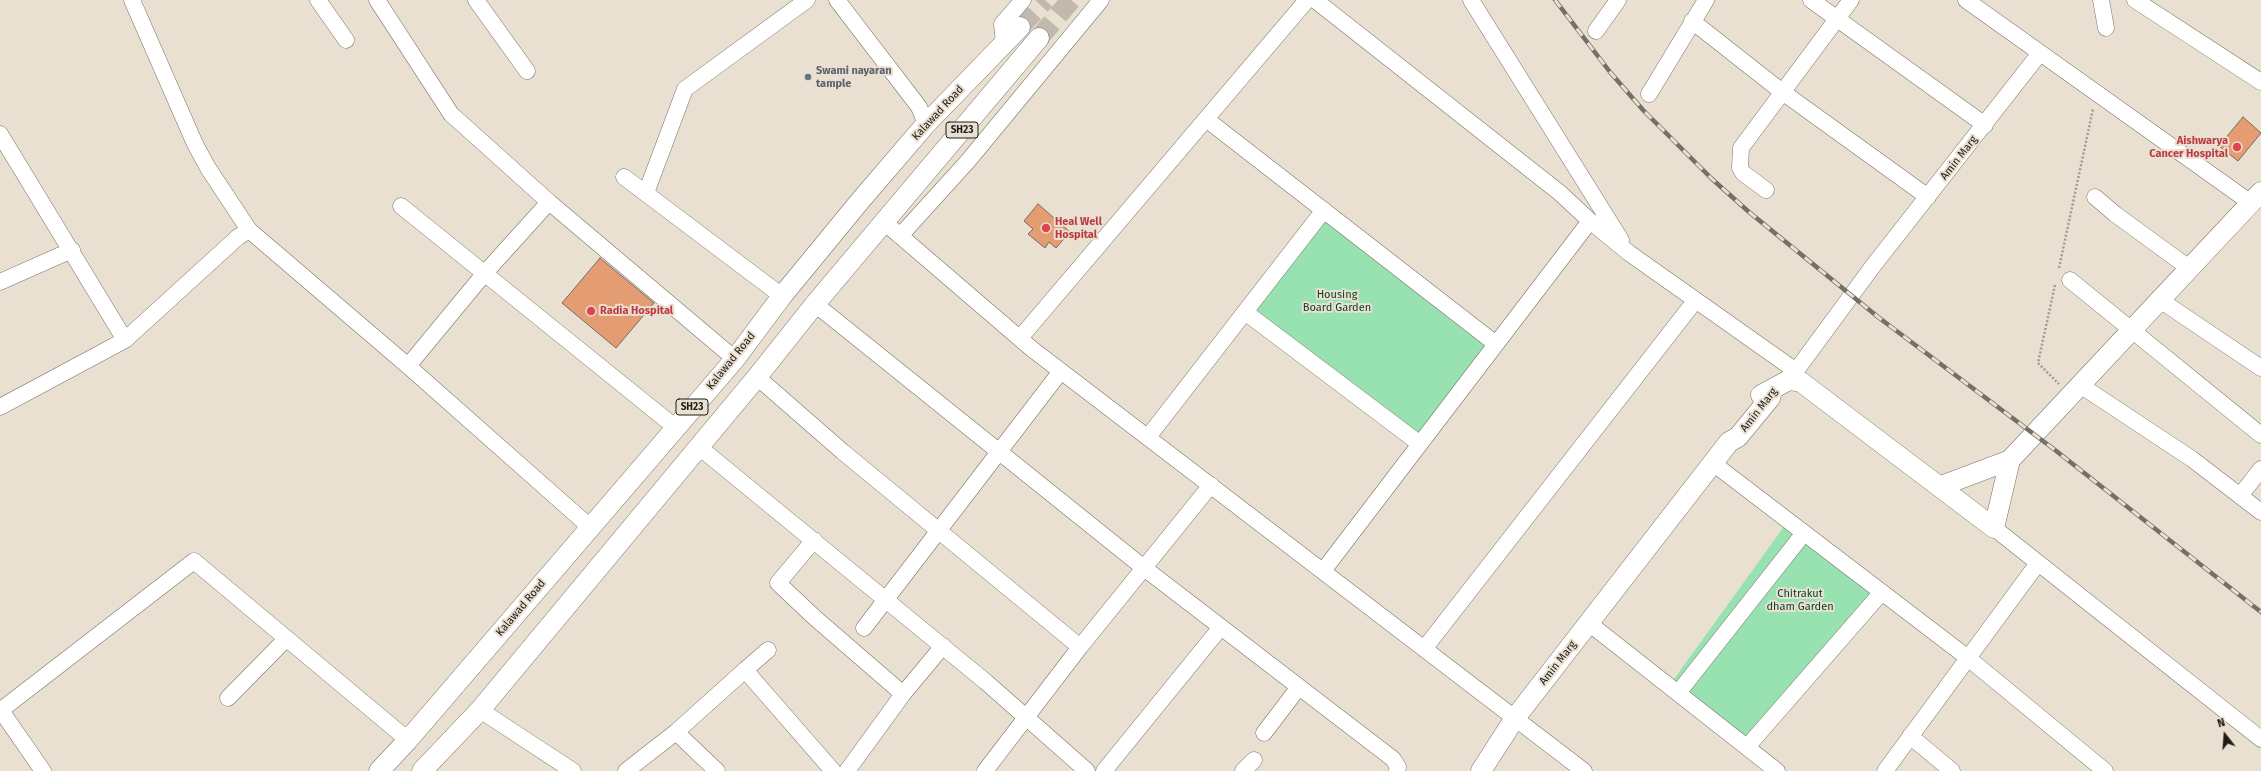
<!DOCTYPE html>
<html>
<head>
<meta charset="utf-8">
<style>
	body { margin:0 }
	#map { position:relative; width:2261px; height:771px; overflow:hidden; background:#e9e0d2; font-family:"Fira Sans",sans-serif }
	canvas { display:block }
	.north { position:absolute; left:2205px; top:715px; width:40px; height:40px; -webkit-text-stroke:3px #e9e0d2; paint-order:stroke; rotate:343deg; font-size:11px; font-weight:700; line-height:16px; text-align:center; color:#1f1c17 }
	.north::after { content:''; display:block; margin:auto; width:14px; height:18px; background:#1f1c17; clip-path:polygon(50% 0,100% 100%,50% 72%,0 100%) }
</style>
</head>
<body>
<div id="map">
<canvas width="2261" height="771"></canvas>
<div class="north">N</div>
</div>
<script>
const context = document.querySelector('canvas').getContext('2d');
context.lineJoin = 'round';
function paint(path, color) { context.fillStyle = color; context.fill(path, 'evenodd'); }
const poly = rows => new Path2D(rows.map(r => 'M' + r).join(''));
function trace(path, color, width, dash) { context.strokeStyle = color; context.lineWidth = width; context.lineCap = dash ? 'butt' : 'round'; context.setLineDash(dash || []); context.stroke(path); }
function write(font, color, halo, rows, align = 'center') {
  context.font = font + ' "Fira Sans",sans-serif'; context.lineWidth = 4; context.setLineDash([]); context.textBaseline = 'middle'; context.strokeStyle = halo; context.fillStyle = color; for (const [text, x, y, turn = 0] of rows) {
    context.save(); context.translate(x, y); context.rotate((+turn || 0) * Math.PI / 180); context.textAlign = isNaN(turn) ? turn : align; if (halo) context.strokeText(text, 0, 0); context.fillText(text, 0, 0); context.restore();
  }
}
paint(poly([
	[1324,210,1496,344,1420,444,1245,312],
	[1788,521,1882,592,1747,747,1669,686]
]), '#97e2b0');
const building = poly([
	[2243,117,2261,133,2238,161,2219,146,2243,117],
	[1038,204,1070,232,1056,248,1049,242,1045,248,1028,234,1033,229,1024,221,1038,204],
	[600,258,654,303,616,348,562,303,600,258]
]);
paint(building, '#e49d72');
trace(building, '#776961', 1);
trace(poly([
	[1020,27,1045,0],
	[1039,38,1071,0]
]), '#c1b9ad', 20, [20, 10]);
const minor = poly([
	[132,0,195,144,208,168,249,230,408,366,590,527],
	[318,0,346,40],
	[377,0,451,114,549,202,735,359],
	[476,0,527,71],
	[837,0,919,107,926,124],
	[1315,0,1560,193,1590,221,1629,253,1796,371],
	[1471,0,1621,240],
	[1811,0,1985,125],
	[1966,0,2251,203],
	[2101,0,2106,28],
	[2135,0,2261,82],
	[1692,21,1781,91,1928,197],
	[1596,31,1618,0],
	[1004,43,1002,24,1023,0],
	[1649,94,1706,0],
	[1206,119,1496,344],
	[0,134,125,340],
	[624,177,782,296],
	[1766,190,1743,173,1740,168,1741,148,1851,0],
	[646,193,685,89,807,0],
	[2095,197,2115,214,2189,268],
	[401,206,675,427],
	[884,222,1032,349,1584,771],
	[900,236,968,161,1101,0],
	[2070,280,2261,435],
	[0,282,72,250],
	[2160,300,2261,368],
	[815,304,1144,568,1393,759,1398,767,1397,771],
	[1245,312,1420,444],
	[1020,338,1307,0],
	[408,366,484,274,549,202],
	[757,377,843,452,1080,647],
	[1790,379,1873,266,2040,53],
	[2080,385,2192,459,2261,512],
	[0,407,125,340,238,237,249,230],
	[1148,437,1324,210],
	[699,447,986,682,1087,771],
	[1714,464,1968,658,2105,771],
	[2240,496,2261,469],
	[1994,528,2261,739],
	[814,540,778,583,814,617,903,694],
	[1323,571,1590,221],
	[1590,624,1777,771],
	[864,628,1061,371],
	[1424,649,1695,301],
	[745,670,768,650],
	[1678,693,1804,533],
	[228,698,286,639],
	[0,709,43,771],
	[1,710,194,561,408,740],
	[480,710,573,771],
	[676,732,717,771],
	[1264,733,1299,687],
	[1910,736,1952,771],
	[1747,747,1882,592],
	[626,771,676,732,745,670,833,771],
	[847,771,903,694,943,646],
	[985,771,1080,647,1211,485],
	[1104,771,1221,627],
	[1243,771,1254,760],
	[1885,771,2038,563]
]);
const major = poly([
	[1761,395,1789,380,1801,382,1994,528,2010,460],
	[1941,486,2010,460,2261,192],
	[379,771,408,740,735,359,782,296,860,201,926,124,1020,27],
	[422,771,480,710,757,377,815,304,1039,38],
	[1481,771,1515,718,1729,442,1738,437,1770,398,1772,390]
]);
trace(minor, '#7a7366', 17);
trace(major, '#7a7366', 21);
trace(poly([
	[2059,268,2093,109],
	[2055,285,2038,363,2059,384]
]), '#a29b91', 2.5, [2, 2]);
trace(minor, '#fff', 16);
trace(major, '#fff', 20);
const rail = poly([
	[1555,0,1610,72,1643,110,1712,179,1749,212,1878,317,2055,450,2261,612]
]);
trace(rail, '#757067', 4.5);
trace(rail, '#e9e0d2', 3, [9]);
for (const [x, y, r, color] of [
	[808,77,4,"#6b7280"],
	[2237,147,5,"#e0444e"],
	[1046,228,5,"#e0444e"],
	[591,311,5,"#e0444e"]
]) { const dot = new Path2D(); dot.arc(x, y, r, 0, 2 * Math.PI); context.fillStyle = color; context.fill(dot); trace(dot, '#e9e0d2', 1.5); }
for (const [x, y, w] of [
	[962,130,32],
	[692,407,32]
]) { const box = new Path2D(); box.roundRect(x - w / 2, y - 8, w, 16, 3); context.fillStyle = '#e9e0d2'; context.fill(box); trace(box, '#1f1c17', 1); }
write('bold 10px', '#1f1c17', null, [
	["SH23",962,130],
	["SH23",692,407]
]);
write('bold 11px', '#5b616d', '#e9e0d2', [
	["Swami nayaran",816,71],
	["tample",816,84]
], 'left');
write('11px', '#1f1c17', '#e9e0d2', [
	["Kalawad Road",938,113,-47],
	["Amin Marg",1959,158,-52],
	["Kalawad Road",731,361,-51],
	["Amin Marg",1759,410,-52],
	["Kalawad Road",521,608,-50],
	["Amin Marg",1558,663,-52]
]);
write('bold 11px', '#be3a42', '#e9e0d2', [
	["Aishwarya",2228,141,"right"],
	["Cancer Hospital",2228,154,"right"],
	["Heal Well",1055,222],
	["Hospital",1055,235],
	["Radia Hospital",600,311]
], 'left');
write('11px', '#074325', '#e9e0d2', [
	["Housing",1337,295],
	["Board Garden",1337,308],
	["Chitrakut",1800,594],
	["dham Garden",1800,607]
]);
</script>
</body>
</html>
